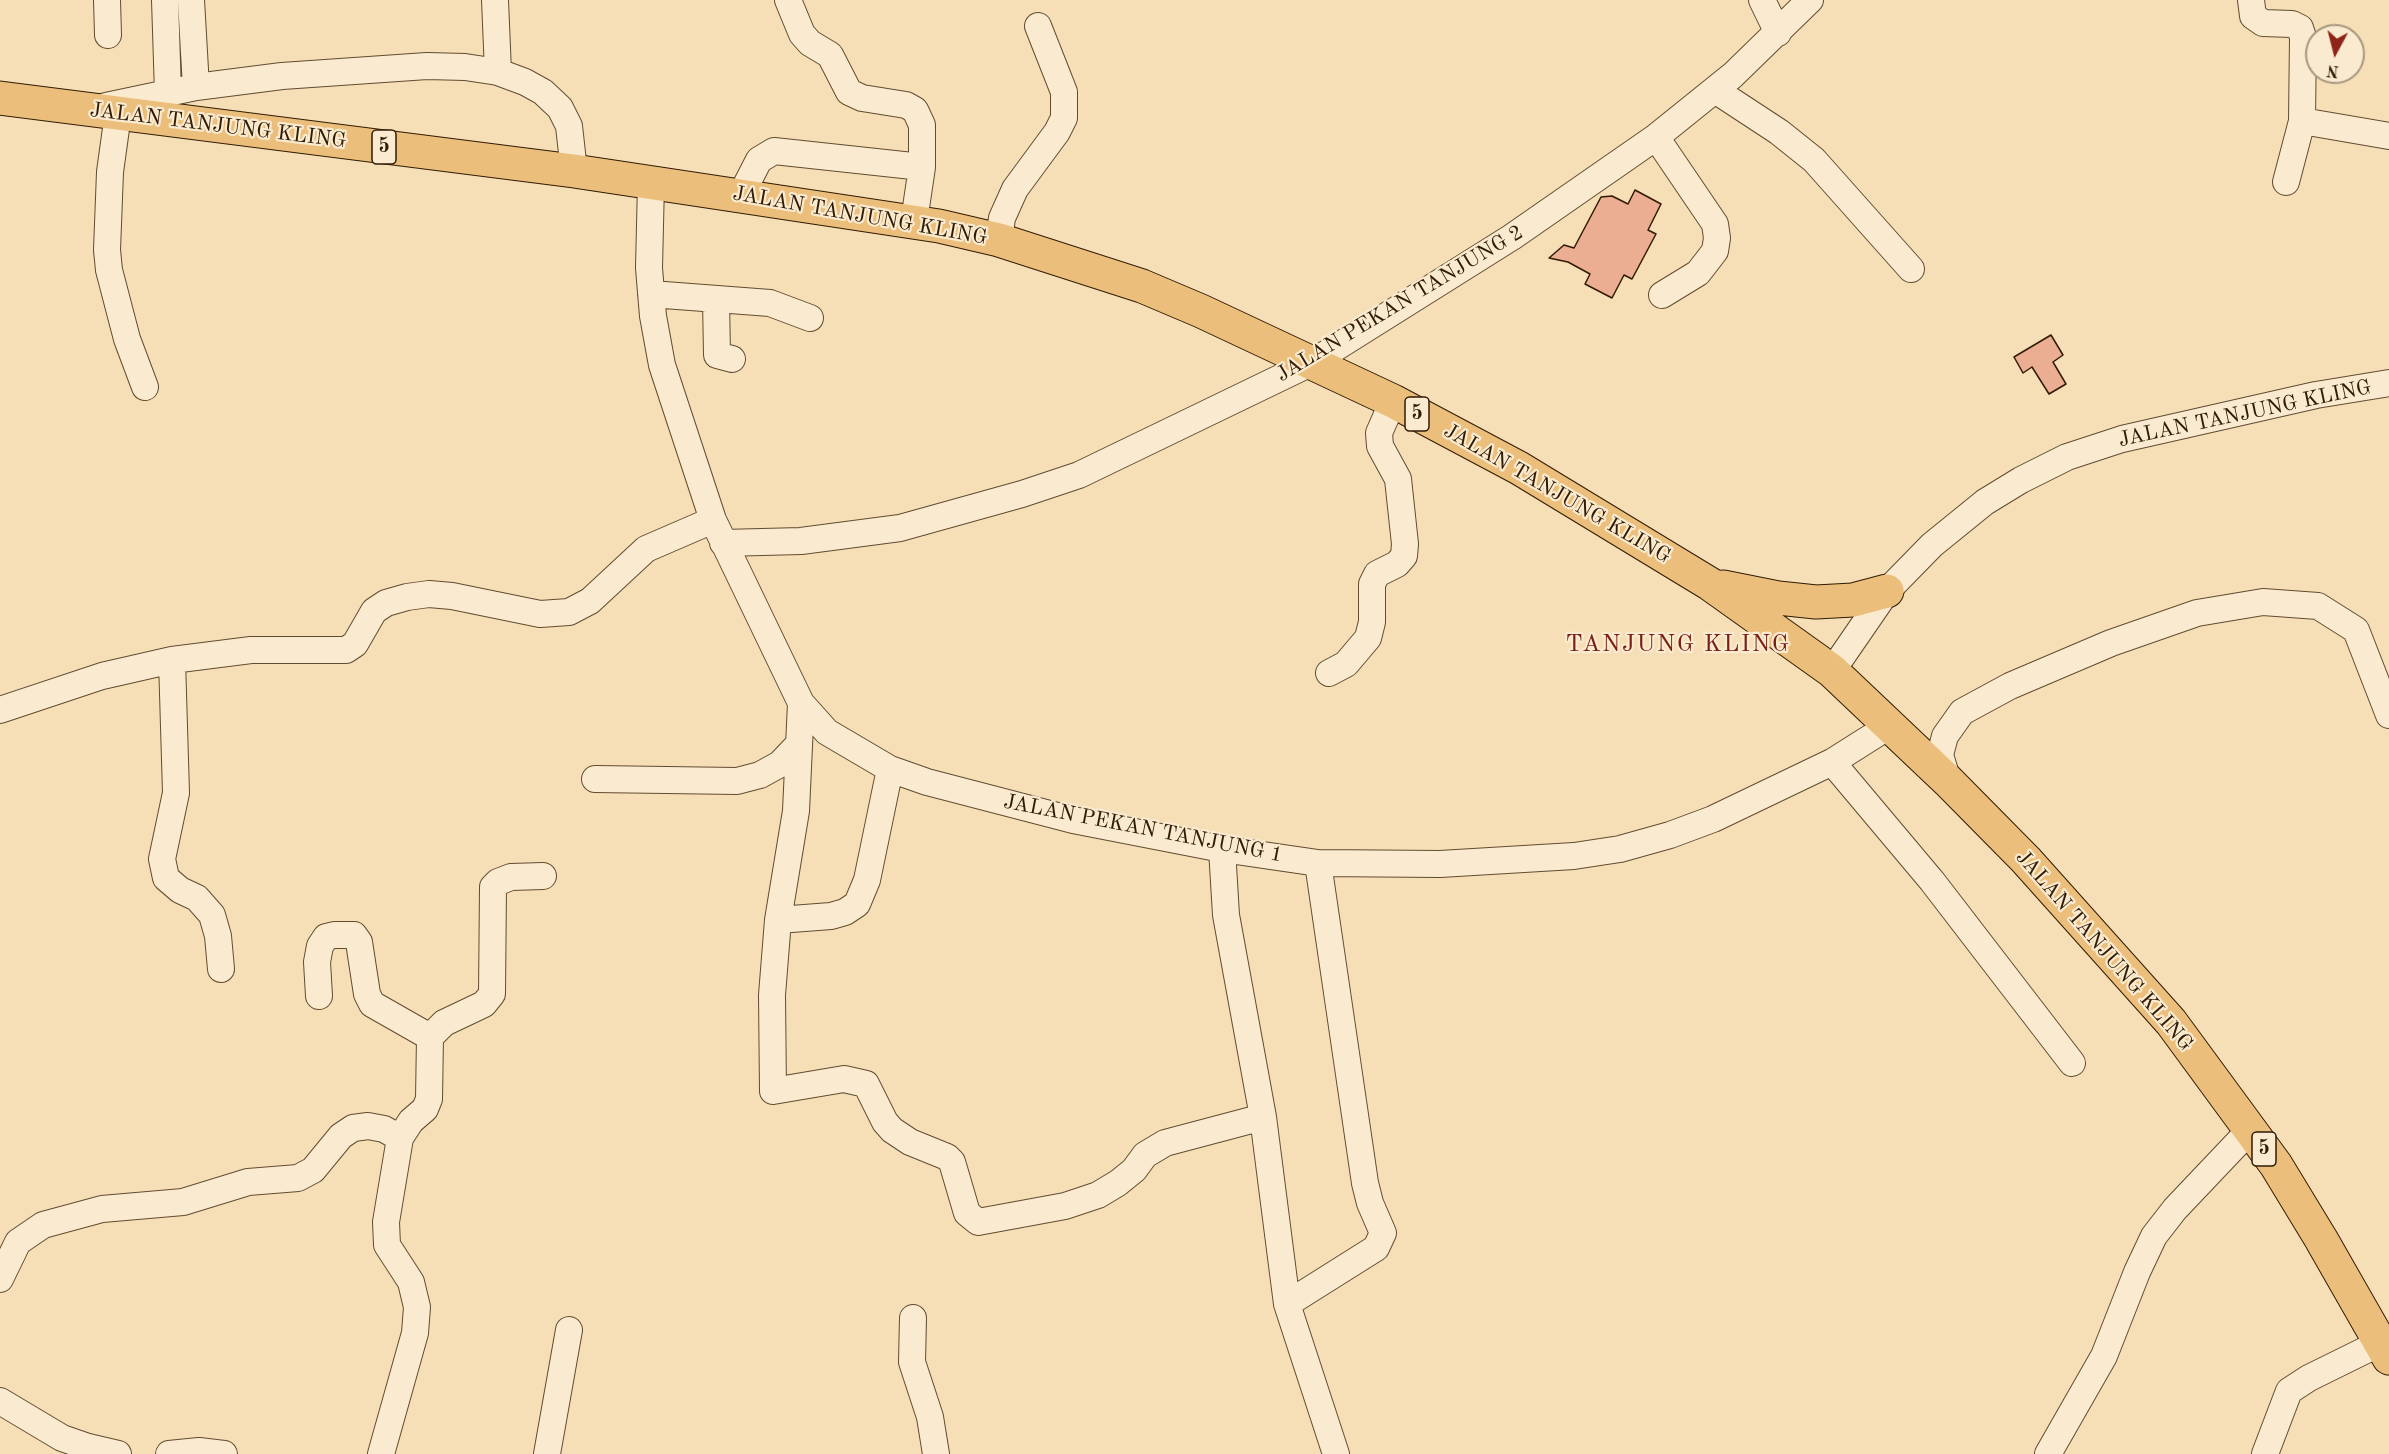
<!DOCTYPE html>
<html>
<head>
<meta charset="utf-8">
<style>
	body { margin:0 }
	#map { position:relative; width:2389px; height:1454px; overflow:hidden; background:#f6deb6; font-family:"Old Standard TT",serif }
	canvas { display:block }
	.north { position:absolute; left:2305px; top:24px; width:60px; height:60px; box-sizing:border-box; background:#f9ead0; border:2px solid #a9977e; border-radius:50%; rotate:187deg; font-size:16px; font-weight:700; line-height:24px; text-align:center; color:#301b03 }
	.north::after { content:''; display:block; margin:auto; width:21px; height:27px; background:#8f2418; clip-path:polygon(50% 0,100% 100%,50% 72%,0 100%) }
</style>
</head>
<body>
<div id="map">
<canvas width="2389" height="1454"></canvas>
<div class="north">N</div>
</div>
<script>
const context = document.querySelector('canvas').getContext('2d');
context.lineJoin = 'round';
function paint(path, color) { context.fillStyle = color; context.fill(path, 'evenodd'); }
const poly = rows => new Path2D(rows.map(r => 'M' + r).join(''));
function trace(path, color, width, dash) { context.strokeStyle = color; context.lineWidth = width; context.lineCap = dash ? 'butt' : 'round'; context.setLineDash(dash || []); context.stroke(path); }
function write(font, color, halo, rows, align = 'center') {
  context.font = font + ' "Old Standard TT",serif'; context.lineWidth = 4.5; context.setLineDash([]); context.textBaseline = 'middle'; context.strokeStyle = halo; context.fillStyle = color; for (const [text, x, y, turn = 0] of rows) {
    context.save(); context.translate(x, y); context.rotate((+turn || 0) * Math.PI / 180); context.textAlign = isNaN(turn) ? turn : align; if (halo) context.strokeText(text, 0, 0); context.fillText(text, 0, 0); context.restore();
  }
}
const building = poly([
	[1635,190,1661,204,1648,230,1656,234,1632,279,1624,275,1612,298,1585,284,1590,274,1568,262,1549,258,1564,245,1574,248,1601,197,1612,196,1628,204,1635,190],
	[2051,335,2063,355,2053,362,2066,384,2049,394,2032,367,2023,373,2014,357,2051,335]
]);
paint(building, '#ebae92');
trace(building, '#301b03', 1.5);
const minor = poly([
	[107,0,108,35],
	[165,0,168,93],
	[191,0,196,87],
	[495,0,498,72],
	[788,0,802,34,810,43,830,55,849,92,862,98,906,105,915,110,922,125,922,167],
	[1762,0,1778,33],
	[2251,0,2253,16,2263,23,2292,24,2300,28,2303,37,2302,121,2286,182],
	[1715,90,1779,132,1814,160,1911,269],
	[106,106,196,87,282,76,427,66,465,67,498,72,525,82,543,92,560,108,569,126,574,171],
	[118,114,110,172,107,250,109,270,127,339,145,387],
	[2302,121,2389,136],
	[1656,137,1715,224,1717,238,1715,251,1698,273,1662,295],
	[651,183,649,268,653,316,662,365,713,520,801,703,827,732,890,769,927,782,1073,820,1222,849,1318,863,1440,864,1574,856,1620,849,1670,835,1713,819,1832,762,1889,726],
	[741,195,759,160,774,151,922,167,914,221],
	[999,240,1002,218,1015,189,1057,132,1064,118,1064,92,1038,26],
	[651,294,770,303,810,318],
	[716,299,717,355,732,359],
	[723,543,801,541,900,528,1022,494,1079,475,1313,362,1512,237,1656,137,1733,75,1810,0],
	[172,660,176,793,162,859,166,878,180,890,197,898,212,915,218,936,221,969],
	[1832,671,1887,591,1932,545,1985,502,2021,480,2067,457,2122,439,2316,395,2389,383],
	[1329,673,1346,664,1368,638,1372,622,1372,584,1377,574,1397,564,1404,556,1405,544,1398,479,1380,446,1379,433,1393,401],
	[801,703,796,811,778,920,772,995,773,1091,844,1079,866,1084,885,1122,892,1130,910,1142,947,1157,952,1162,967,1213,978,1222,1065,1206,1098,1195,1118,1183,1134,1170,1145,1155,1165,1143,1263,1117],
	[0,710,102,676,172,660,251,650,346,650,355,644,374,611,386,603,407,597,429,594,452,596,540,614,569,612,590,601,646,549,713,520],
	[1832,762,1932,881,2072,1063],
	[595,779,737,781,760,775,780,764,799,744],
	[1948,781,1940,755,1945,736,1962,712,2010,686,2111,643,2197,613,2263,602,2318,606,2356,630,2389,715],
	[1222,849,1226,915,1263,1117,1287,1304,1336,1454],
	[778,920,831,916,845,912,857,904,867,880,890,769],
	[319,996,317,962,320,946,326,937,334,935,354,935,359,942,367,994,372,1004,430,1037],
	[0,1279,18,1242,43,1225,102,1209,183,1202,248,1182,298,1178,313,1170,341,1136,353,1128,368,1126,384,1129,400,1138],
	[1287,1304,1376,1248,1383,1233,1370,1203,1365,1183,1318,863],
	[913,1318,912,1362,930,1417,936,1454],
	[0,1401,62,1438,88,1447,118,1454],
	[169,1454,199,1451,224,1454],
	[381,1454,415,1333,417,1307,411,1282,387,1245,386,1222,400,1138,411,1121,425,1109,429,1099,430,1037,444,1023,484,1004,492,994,493,887,498,882,511,877,543,876],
	[547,1454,569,1330],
	[2048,1454,2104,1356,2137,1272,2154,1236,2175,1209,2249,1131],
	[2265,1454,2289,1391,2309,1378,2380,1343]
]);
const highway = poly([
	[0,98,574,171,939,226,999,240,1142,286,1201,311,1393,401,1519,468,1710,584,1832,671,1948,781,2026,860,2171,1022,2276,1165,2321,1239,2389,1358],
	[1723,587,1778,598,1816,602,1853,600,1887,591]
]);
trace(minor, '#624c30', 28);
trace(highway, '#301b03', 35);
trace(minor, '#f9ead0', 26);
trace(highway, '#ebbf7b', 33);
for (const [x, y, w] of [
	[384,147,24],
	[1417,414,24],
	[2264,1149,24]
]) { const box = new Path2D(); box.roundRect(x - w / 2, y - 17, w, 34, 4.5); context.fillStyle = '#f9ead0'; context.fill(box); trace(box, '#301b03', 1.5); }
write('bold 20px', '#301b03', null, [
	["5",384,147],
	["5",1417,414],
	["5",2264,1149]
]);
write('21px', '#301b03', '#f9ead0', [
	["JALAN TANJUNG KLING",218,126,7],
	["JALAN TANJUNG KLING",860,216,10],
	["JALAN PEKAN TANJUNG 2",1400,304,-31],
	["JALAN TANJUNG KLING",2245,414,-12],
	["JALAN TANJUNG KLING",1557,494,30],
	["JALAN PEKAN TANJUNG 1",1143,829,11],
	["JALAN TANJUNG KLING",2104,951,49]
]);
context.letterSpacing = '1.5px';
write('24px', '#7a1f14', '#f9ead0', [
	["TANJUNG KLING",1678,645]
]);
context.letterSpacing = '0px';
</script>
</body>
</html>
